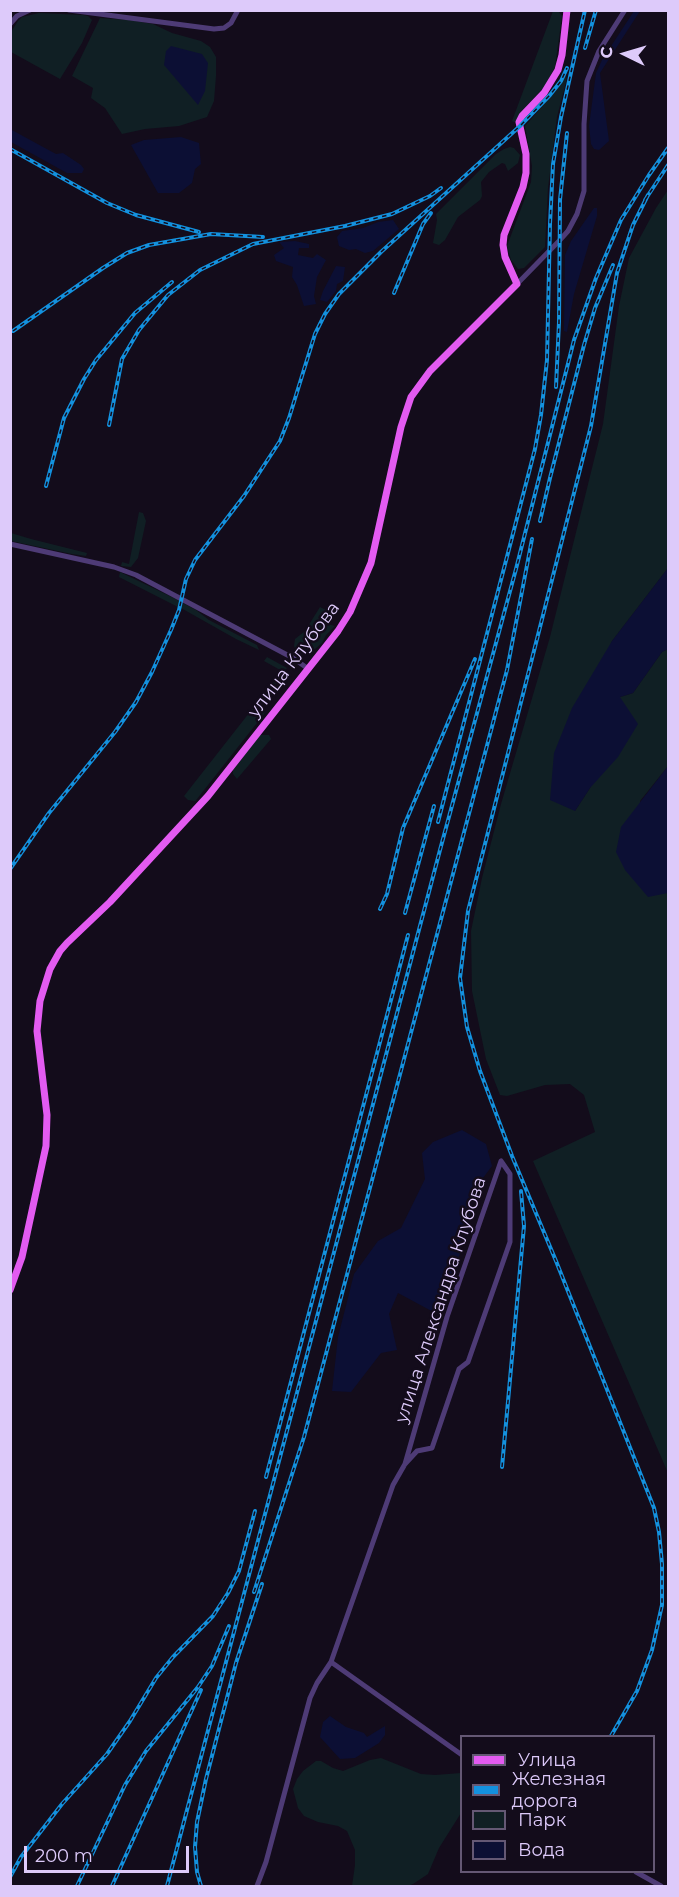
<!DOCTYPE html>
<html>
<head>
<meta charset="utf-8">
<style>
	body { margin:0 }
	#map { position:relative; width:679px; height:1897px; overflow:hidden; background:#130c1b; font-family:Montserrat,sans-serif }
	canvas { display:block }
	.frame { position:absolute; inset:0; border:12px solid #ddcafa; pointer-events:none }
	.legend { position:absolute; left:460px; top:1735px; width:195px; height:138px; box-sizing:border-box; background:#130c1b; border:2px solid #645874; margin:0; padding:8px 10px; list-style:none; font-size:18px; color:#ddcafa }
	.legend li { display:flex; align-items:center; gap:12px; height:30px }
	.legend b { width:30px; border:2px solid #645874 }
	.north { position:absolute; left:595px; top:24px; width:60px; height:60px; -webkit-text-stroke:4px #130c1b; paint-order:stroke; rotate:275deg; font-size:16px; font-weight:700; line-height:24px; text-align:center; color:#ddcafa }
	.north::after { content:''; display:block; margin:auto; width:21px; height:27px; background:#ddcafa; clip-path:polygon(50% 0,100% 100%,50% 72%,0 100%) }
	.scale { position:absolute; left:24px; top:1846px; width:165px; height:27px; box-sizing:border-box; border:3px solid #ddcafa; border-top:0; padding-left:8px; font-size:18px; line-height:21px; white-space:nowrap; color:#ddcafa; -webkit-text-stroke:4px #130c1b; paint-order:stroke }
</style>
</head>
<body>
<div id="map">
<canvas width="679" height="1897"></canvas>
<div class="frame"></div>
<ul class="legend">
<li><b style="height:8px;background:#e35bf1"></b>Улица</li>
<li><b style="height:8px;background:#1391de"></b>Железная дорога</li>
<li><b style="height:16px;background:#101f24"></b>Парк</li>
<li><b style="height:16px;background:#0c0f34"></b>Вода</li>
</ul>
<div class="north">С</div>
<div class="scale">200 m</div>
</div>
<script>
const context = document.querySelector('canvas').getContext('2d');
context.lineJoin = 'round';
function paint(path, color) { context.fillStyle = color; context.fill(path, 'evenodd'); }
const poly = rows => new Path2D(rows.map(r => 'M' + r).join(''));
function trace(path, color, width, dash) { context.strokeStyle = color; context.lineWidth = width; context.lineCap = dash ? 'butt' : 'round'; context.setLineDash(dash || []); context.stroke(path); }
function write(font, color, halo, rows, align = 'center') {
  context.font = font + ' Montserrat,sans-serif'; context.lineWidth = 5; context.setLineDash([]); context.textBaseline = 'middle'; context.strokeStyle = halo; context.fillStyle = color; for (const [text, x, y, turn = 0] of rows) {
    context.save(); context.translate(x, y); context.rotate((+turn || 0) * Math.PI / 180); context.textAlign = isNaN(turn) ? turn : align; if (halo) context.strokeText(text, 0, 0); context.fillText(text, 0, 0); context.restore();
  }
}
paint(poly([
	[553,11,559,12,562,16,555,67,545,86,520,113,516,122,514,122,512,121],
	[39,13,83,15,88,16,92,20,82,43,60,79,11,52,11,32,18,21,22,17],
	[100,18,129,20,153,24,172,33,201,41,210,47,216,57,216,76,214,101,207,117,179,126,145,129,122,134,105,108,91,98,93,88,72,76],
	[564,75,566,75,566,82,557,117,548,188,545,247,524,268,518,269,511,260,507,246,531,182,532,166,525,126,555,92],
	[510,147,514,148,520,155,518,163,508,171,505,164,502,163,489,172,481,182,482,196,480,200,458,217,445,240,439,245,433,243,437,220,436,214,496,154,504,149],
	[668,190,668,568,612,641,575,811,590,788,620,697,633,693,662,652,668,649,668,766,640,801,667,893,668,883,668,1473,533,1161,595,1132,584,1095,570,1084,545,1085,507,1096,500,1095,486,1059,472,991,471,931,482,878,501,804,550,637,603,424,619,306,629,258,656,208],
	[139,512,143,513,146,521,138,558,131,567,121,566,122,562,129,564],
	[11,533,31,539,87,553,86,556,72,554,11,541],
	[120,572,180,601,178,607,119,577],
	[183,603,196,610,209,620,257,645,259,650,236,639,181,608],
	[320,607,326,610,328,624,335,626,326,635,322,643,315,649,308,654,299,653,296,651,294,646,295,639,305,631],
	[267,657,287,668,263,704,265,711,264,714,197,799,195,801,188,800,184,796,282,671,264,661],
	[260,735,269,735,271,739,237,779,233,774,233,770],
	[381,1758,421,1774,435,1775,461,1773,461,1813,439,1848,428,1874,413,1884,408,1886,352,1886,355,1865,355,1850,347,1831,338,1826,318,1822,304,1816,298,1808,293,1789,297,1779,303,1771,316,1761,321,1761,333,1768,343,1771,370,1760]
]), '#101f24');
paint(poly([
	[634,11,640,11,600,73,609,141,599,150,594,149,591,144,589,126,596,73,602,60],
	[171,46,202,54,208,63,205,91,198,105,164,65,166,51],
	[10,129,56,154,63,153,81,165,84,169,82,173,67,173,11,142],
	[181,137,199,143,201,164,195,169,192,183,179,193,158,193,131,145,144,140],
	[594,208,597,208,597,216,574,294,567,332,564,331,564,326,565,255,571,241],
	[393,220,399,229,373,251,365,253,356,249,349,250,339,246,337,237,342,231,363,228,378,222],
	[295,241,309,244,309,248,299,248,298,255,313,258,317,254,326,260,317,277,314,296,316,304,304,306,297,285,292,277,293,267,276,261,274,255,284,248,279,242],
	[336,266,345,267,343,281,337,284,336,291,327,302,320,300,323,291],
	[668,568,668,649,662,652,633,693,620,697,638,724,618,757,590,788,575,811,550,800,554,753,572,708,612,641],
	[668,766,668,893,648,897,625,870,616,852,621,827],
	[462,1130,486,1144,492,1166,474,1190,469,1227,439,1315,398,1293,389,1314,397,1350,381,1353,351,1392,332,1391,338,1337,354,1274,378,1241,401,1228,425,1179,422,1153,433,1142],
	[330,1716,346,1727,364,1733,367,1737,385,1726,385,1735,379,1743,355,1758,340,1759,320,1737,323,1722]
]), '#0c0f34');
trace(poly([
	[69,10,214,29,224,28,231,23,238,10],
	[10,24,17,16,30,10],
	[517,284,559,241,568,231,577,214,584,191,584,124,587,81,599,51,625,10],
	[10,544,114,567,136,575,293,658,307,668],
	[331,1662,462,1755],
	[636,1872,661,1886],
	[257,1886,266,1862,310,1698,317,1683,331,1662,393,1485,405,1464,417,1451,432,1448,459,1369,468,1362,510,1242,510,1174,501,1161,447,1317,405,1464]
]), '#4e3b76', 5);
trace(poly([
	[10,1290,22,1257,46,1146,47,1115,37,1031,40,1001,50,969,60,951,67,943,110,902,208,796,338,631,350,612,371,563,401,427,411,397,430,371,517,284,505,257,503,245,504,235,523,187,526,173,526,154,519,122,522,116,544,93,558,70,562,55,567,10]
]), '#e35bf1', 7);
const rail = poly([
	[585,48,596,10],
	[10,149,107,203,136,215,199,232],
	[645,200,668,165],
	[394,293,423,224,431,213],
	[13,331,103,268,127,253,149,245,211,234,263,237],
	[556,387,559,322,560,200,567,133],
	[109,425,122,359,139,330,168,295,200,270,253,244,345,226,392,214,430,196,441,188],
	[46,486,64,418,84,379,96,360,135,313,172,282],
	[540,521,550,478,584,345,595,308,613,265],
	[438,822,535,449,541,415,547,360,550,224,553,164,561,117,585,10],
	[10,869,49,813,115,732,136,702,152,672,171,630,179,610,186,579,195,560,244,496,280,441,289,418,315,334,325,314,339,294,381,252,520,126,550,95,561,81,567,68],
	[380,909,387,894,403,828,475,659],
	[405,913,434,806],
	[502,1467,524,1226,521,1191],
	[266,1477,408,935],
	[254,1592,304,1437,507,670,532,539],
	[611,1736,637,1691,652,1650,662,1605,662,1564,659,1532,654,1508,556,1261,512,1156,480,1071,467,1027,460,978,468,911,591,426,617,273,633,225,648,195],
	[10,1877,21,1857,62,1804,107,1754,130,1721,156,1678,173,1657,213,1616,228,1593,239,1571,255,1511],
	[77,1886,125,1785,146,1751,198,1687,212,1666,229,1626],
	[112,1886,201,1690],
	[167,1886,440,850,516,569,574,340,596,278,621,220,649,175,668,148],
	[201,1886,197,1872,195,1847,197,1822,206,1779,236,1663,262,1584]
]);
trace(rail, '#1391de', 4);
trace(rail, '#130c1b', 1.5, [4.5]);
write('18px', '#ddcafa', '#130c1b', [
	["улица Клубова",294,660,-53],
	["улица Александра Клубова",441,1300,-72]
]);
</script>
</body>
</html>
